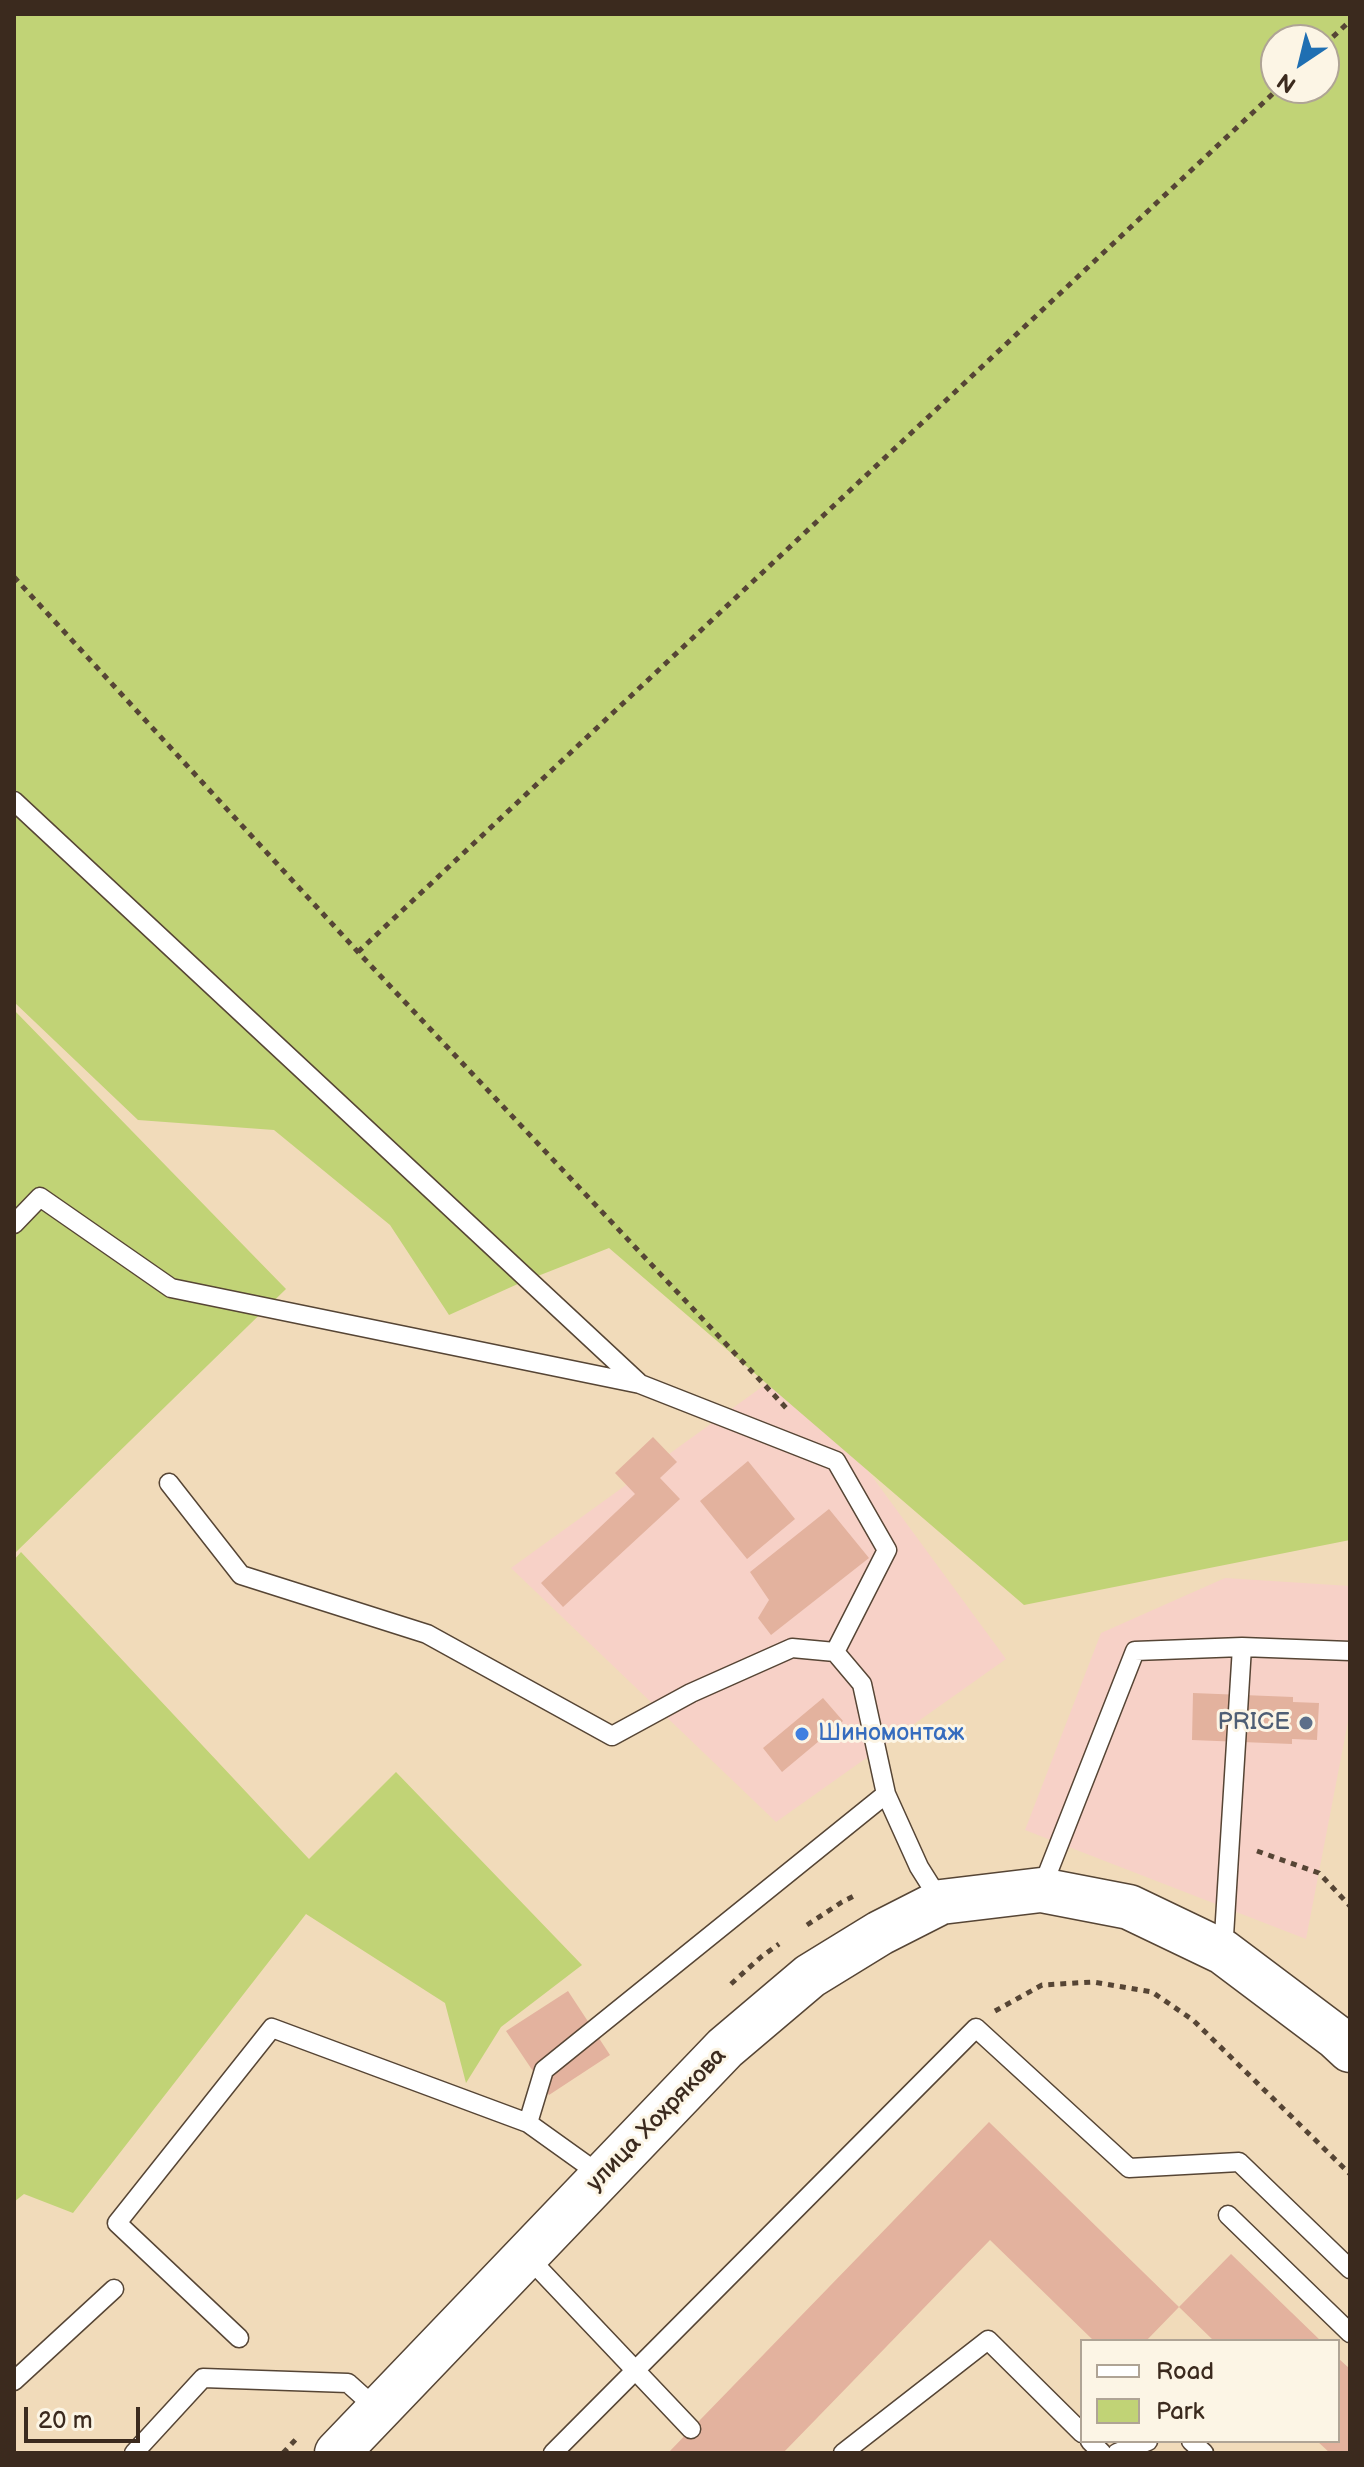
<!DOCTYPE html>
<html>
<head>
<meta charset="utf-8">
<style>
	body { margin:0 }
	#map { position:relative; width:1364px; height:2467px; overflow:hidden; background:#f1dbba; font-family:"Balsamiq Sans",sans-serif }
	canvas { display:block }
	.frame { position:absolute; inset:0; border:16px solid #3b2a1e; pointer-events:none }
	.legend { position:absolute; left:1080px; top:2339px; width:260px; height:104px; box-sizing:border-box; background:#fcf5e5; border:2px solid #afa495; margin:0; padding:10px 14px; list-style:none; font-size:24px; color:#3b2a1e }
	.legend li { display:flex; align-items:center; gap:16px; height:40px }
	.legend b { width:40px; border:2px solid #afa495 }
	.north { position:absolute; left:1260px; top:24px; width:80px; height:80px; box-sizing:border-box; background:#fcf5e5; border:2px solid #afa495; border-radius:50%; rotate:215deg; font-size:22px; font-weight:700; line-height:32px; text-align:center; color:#3b2a1e }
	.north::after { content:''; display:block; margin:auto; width:28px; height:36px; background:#1f6fb2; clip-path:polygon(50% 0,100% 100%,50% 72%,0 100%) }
	.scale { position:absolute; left:24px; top:2407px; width:116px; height:36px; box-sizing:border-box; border:4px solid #3b2a1e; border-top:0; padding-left:10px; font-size:24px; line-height:28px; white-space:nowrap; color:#3b2a1e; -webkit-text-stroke:6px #fcf5e5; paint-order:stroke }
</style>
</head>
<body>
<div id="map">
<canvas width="1364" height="2467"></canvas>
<div class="frame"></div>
<ul class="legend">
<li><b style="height:10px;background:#fff"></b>Road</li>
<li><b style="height:22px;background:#c1d376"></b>Park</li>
</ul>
<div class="north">N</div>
<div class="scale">20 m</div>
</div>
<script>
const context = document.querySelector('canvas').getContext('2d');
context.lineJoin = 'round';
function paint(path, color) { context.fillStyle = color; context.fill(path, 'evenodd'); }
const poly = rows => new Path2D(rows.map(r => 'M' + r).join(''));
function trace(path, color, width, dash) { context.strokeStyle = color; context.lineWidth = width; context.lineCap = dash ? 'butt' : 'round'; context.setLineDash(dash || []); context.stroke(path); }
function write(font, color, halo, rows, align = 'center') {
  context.font = font + ' "Balsamiq Sans",sans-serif'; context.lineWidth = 6; context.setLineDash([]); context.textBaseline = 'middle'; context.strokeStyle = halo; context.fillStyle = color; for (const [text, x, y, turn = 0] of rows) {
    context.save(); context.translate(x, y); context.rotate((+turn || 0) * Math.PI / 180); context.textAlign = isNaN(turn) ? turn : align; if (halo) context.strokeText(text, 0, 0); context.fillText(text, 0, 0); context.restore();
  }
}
paint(poly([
	[791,1366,1006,1659,776,1822,511,1568],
	[1225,1578,1350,1586,1350,1711,1306,1939,1025,1830,1101,1633]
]), '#f7d1c7');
paint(poly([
	[14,14,1350,14,1350,1540,1024,1605,609,1248,520,1283,449,1315,390,1225,274,1130,138,1120,14,1002],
	[1276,40,1324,40,1324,88,1276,88],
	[14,1010,286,1289,14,1554],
	[21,1552,309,1859,396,1772,582,1965,501,2027,466,2083,445,2003,306,1914,73,2213,24,2194,14,2202,14,1560]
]), '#c1d376');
paint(poly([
	[653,1437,677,1462,660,1478,680,1499,563,1607,541,1583,635,1494,615,1473],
	[748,1461,795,1519,747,1559,700,1501],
	[829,1509,869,1558,771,1635,758,1618,769,1600,750,1572],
	[1193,1693,1293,1697,1293,1702,1319,1703,1317,1740,1292,1739,1292,1744,1192,1740],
	[823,1698,843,1721,782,1772,763,1748],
	[568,1991,610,2055,549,2095,506,2031],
	[989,2122,1179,2307,1146,2341,1094,2341,990,2240,783,2453,668,2453],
	[1231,2254,1321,2341,1214,2341,1179,2307],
	[1338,2358,1350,2369,1350,2453,1330,2453,1317,2441,1338,2441]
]), '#e3b29e');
const lane = poly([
	[14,801,638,1382],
	[14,1224,40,1197,171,1288,640,1384,836,1461,887,1550,835,1652],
	[169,1483,241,1575,427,1634,612,1736,691,1693,792,1648,835,1652,862,1684,886,1794],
	[1242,1647,1350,1651],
	[1041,1890,1135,1651,1242,1647,1223,1952],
	[602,2176,528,2123,544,2070,886,1794,919,1867,941,1902],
	[1228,2215,1350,2333],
	[526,2255,691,2429],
	[239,2338,117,2223,272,2028,528,2123],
	[14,2381,114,2289],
	[1090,2441,1102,2453],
	[1191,2441,1204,2453],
	[134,2453,203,2378,348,2383,378,2410],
	[553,2453,976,2028,1129,2168,1239,2162,1350,2269],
	[843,2453,988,2340,1082,2433],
	[1117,2453,1148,2441]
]);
const secondary = poly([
	[337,2453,725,2048,810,1976,880,1933,941,1902,1041,1890,1129,1907,1223,1952,1336,2037,1350,2050]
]);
trace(lane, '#564535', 21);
trace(secondary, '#564535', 47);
trace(poly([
	[1324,45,1350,21],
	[14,577,358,952,789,1411],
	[358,952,1279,88],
	[1257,1851,1319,1873,1350,1906],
	[807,1925,842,1902,856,1895],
	[731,1984,761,1957,779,1944],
	[995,2011,1042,1985,1093,1982,1152,1992,1193,2020,1350,2174],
	[283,2453,299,2436]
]), '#564535', 5, [6, 6]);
trace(lane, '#fff', 18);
trace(secondary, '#fff', 44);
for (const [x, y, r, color] of [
	[1306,1723,8,"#5c6f8a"],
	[802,1734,8,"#3f7fe0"]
]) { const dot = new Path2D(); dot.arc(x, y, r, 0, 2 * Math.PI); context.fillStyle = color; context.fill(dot); trace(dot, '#fcf5e5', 3); }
write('24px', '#4e5e75', '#fcf5e5', [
	["PRICE",1290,1723]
], 'right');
write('24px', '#366cbe', '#fcf5e5', [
	["Шиномонтаж",818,1734]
], 'left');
write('24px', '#3b2a1e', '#fcf5e5', [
	["улица Хохрякова",657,2120,-46]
]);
</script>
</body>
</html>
